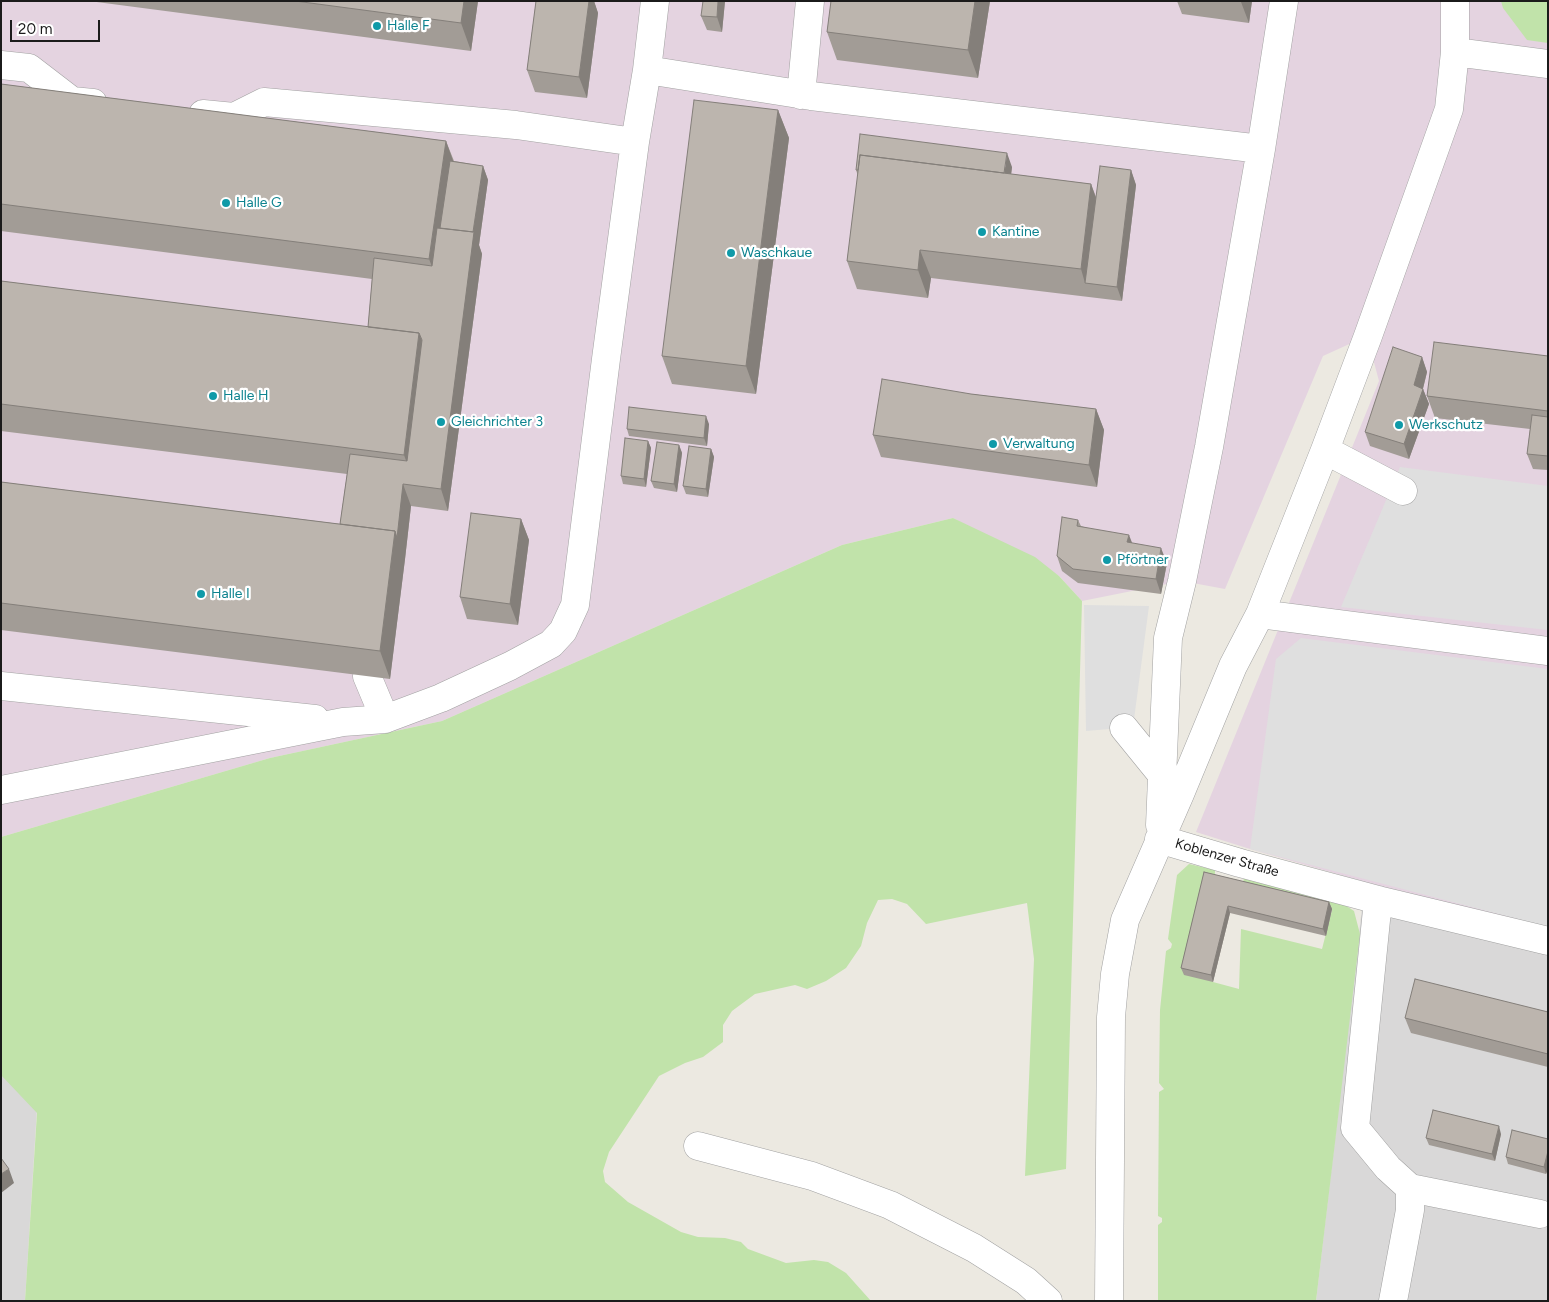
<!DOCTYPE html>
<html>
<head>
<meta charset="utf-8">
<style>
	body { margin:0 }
	#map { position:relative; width:1549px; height:1302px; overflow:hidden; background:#ece9e1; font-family:Figtree,sans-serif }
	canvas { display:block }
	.frame { position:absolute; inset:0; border:2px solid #1b1b1b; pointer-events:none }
	.scale { position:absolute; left:10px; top:20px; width:90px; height:22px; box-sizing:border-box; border:2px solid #1b1b1b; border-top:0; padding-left:6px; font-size:15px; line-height:18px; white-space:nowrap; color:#1b1b1b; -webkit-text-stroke:4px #fff; paint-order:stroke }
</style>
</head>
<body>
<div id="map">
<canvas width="1549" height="1302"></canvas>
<div class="frame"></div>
<div class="scale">20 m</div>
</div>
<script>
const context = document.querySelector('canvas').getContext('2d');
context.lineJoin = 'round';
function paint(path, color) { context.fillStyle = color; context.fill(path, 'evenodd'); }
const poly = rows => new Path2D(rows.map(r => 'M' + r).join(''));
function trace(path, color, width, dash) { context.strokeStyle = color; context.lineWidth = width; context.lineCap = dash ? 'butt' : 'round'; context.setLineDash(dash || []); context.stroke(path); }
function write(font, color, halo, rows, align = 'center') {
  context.font = font + ' Figtree,sans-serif'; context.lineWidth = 4.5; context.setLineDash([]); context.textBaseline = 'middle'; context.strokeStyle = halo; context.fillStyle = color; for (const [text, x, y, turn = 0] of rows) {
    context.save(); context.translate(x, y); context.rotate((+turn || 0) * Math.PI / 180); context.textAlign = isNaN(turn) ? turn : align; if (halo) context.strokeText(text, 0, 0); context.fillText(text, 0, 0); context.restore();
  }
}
paint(poly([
	[1365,882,1548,929,1548,1301,1316,1301],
	[49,915,25,1301,1,1301,1,923]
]), '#d9d8d8');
paint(poly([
	[1,1,1548,1,1548,929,1365,882,1250,849,1196,832,1379,381,1367,336,1323,356,1225,589,1182,581,1082,601,1059,576,953,518,842,545,442,721,270,758,1,837]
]), '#e4d3e0');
paint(poly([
	[1501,1,1548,1,1548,43,1527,40,1503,8],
	[953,518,1035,557,1059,576,1082,601,1066,1169,1025,1176,1034,959,1027,903,926,924,907,904,892,899,878,900,867,923,861,946,846,968,826,981,807,989,795,985,755,994,732,1011,723,1025,723,1042,703,1057,685,1063,659,1076,609,1152,603,1171,605,1182,628,1202,681,1232,698,1237,725,1238,741,1242,748,1249,786,1263,814,1260,828,1262,846,1273,871,1301,25,1301,37,1113,1,1075,1,837,270,758,442,721,842,545],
	[1189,864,1215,870,1213,982,1239,989,1241,929,1322,949,1332,910,1242,888,1244,877,1336,899,1354,911,1360,934,1316,1301,1158,1301,1158,1225,1162,1222,1162,1218,1158,1216,1159,1092,1164,1089,1159,1083,1160,1010,1166,951,1171,948,1172,944,1168,939,1177,875]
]), '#c1e3aa');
paint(poly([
	[1400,467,1548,486,1548,630,1341,607],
	[1084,605,1149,606,1133,727,1086,731],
	[1301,638,1548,669,1548,927,1250,849,1276,659]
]), '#dfdfdf');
const minor = poly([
	[1455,52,1548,64],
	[1,65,29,68,72,101,93,103],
	[647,70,811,96,1261,149],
	[801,95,810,1],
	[203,114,234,117,264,102,516,125,635,142],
	[1325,450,1403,491],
	[1260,614,1548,651],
	[367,676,385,719],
	[1,686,315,719],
	[1124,728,1163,776],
	[1,790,343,722,385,719,441,698,510,666,551,644,563,631,575,605,606,359,635,142,647,70,655,1],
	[1160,825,1168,638,1182,581,1209,447,1261,149,1284,1],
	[1159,839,1240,863,1378,900,1548,941],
	[1378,900,1355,1128,1388,1168,1410,1188,1410,1210,1393,1301],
	[698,1146,812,1176,890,1205,974,1248,1026,1281,1048,1301],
	[1410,1188,1540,1214],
	[1109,1301,1111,1017,1115,974,1125,920,1180,794,1233,666,1260,614,1325,450,1368,336,1449,109,1455,52,1455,1]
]);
trace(minor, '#a2a2a2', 29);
trace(minor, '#fff', 28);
paint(poly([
	[89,1,478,1,471,51],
	[536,1,594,1,598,13,587,98,535,92,527,70],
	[725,1,722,32,707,30,701,16],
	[831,1,990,1,978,78,837,60,827,32],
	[1177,1,1252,1,1249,23,1182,14],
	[1,84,446,141,454,161,483,166,488,180,479,245,482,254,448,511,411,506,405,559,390,679,1,630,1,482,340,524,347,474,1,431,1,281,368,327,372,279,1,231],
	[778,110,789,138,756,394,672,384,662,356],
	[1012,167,1011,174,1091,184,1096,197,1131,170,1136,185,1122,301,931,278,928,298,857,289,847,261,858,176,856,170],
	[1548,356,1548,470,1533,469,1527,454,1530,429,1435,418,1427,396],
	[1422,357,1427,372,1423,389,1429,404,1409,459,1370,446,1365,432],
	[971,394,1096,409,1104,430,1097,487,881,457,873,435],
	[709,424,707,446,629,436,627,429],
	[648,441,651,448,646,487,623,484,621,476],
	[679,445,682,453,677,492,654,488,651,481],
	[711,449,714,457,708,497,686,494,683,486],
	[521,519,529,540,518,625,467,619,460,597],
	[1078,520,1081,526,1132,543,1167,563,1161,594,1078,583,1062,571,1057,556],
	[1204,872,1329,902,1332,909,1326,936,1230,913,1213,982,1184,975,1181,968],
	[1548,1012,1548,1067,1411,1033,1405,1018],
	[1501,1134,1495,1161,1429,1145,1426,1138],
	[1548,1139,1548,1169,1546,1174,1508,1164,1506,1157]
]), '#a29c96');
paint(poly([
	[464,1,478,1,471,51,461,23],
	[589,1,594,1,598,13,587,98,579,77],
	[718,1,725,1,722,32,717,17],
	[975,1,990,1,978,78,968,50],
	[1241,1,1252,1,1249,23,1241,2],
	[778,110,789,138,756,394,746,366],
	[446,141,456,169,440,287,429,259],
	[1007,153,1012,167,1008,200,1003,186],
	[483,166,488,180,479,245,482,254,448,511,441,489,472,239],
	[1131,170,1136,185,1122,301,1117,287],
	[1091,184,1101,212,1085,283,1081,269],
	[920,250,931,278,928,298,918,270],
	[419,333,430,361,414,483,404,455],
	[1422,357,1427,372,1420,400,1414,385],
	[1423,389,1429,404,1409,459,1404,444],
	[1096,409,1104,430,1097,487,1089,465],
	[706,416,709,424,707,446,704,438],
	[648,441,651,448,646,487,644,479],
	[679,445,682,453,677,492,674,484],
	[711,449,714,457,708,497,706,489],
	[403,484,411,506,405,559,390,679,380,651,395,531],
	[521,519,529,540,518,625,510,604],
	[1129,535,1135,550,1127,542],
	[1161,548,1167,563,1161,594,1156,579],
	[1329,902,1332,909,1326,936,1323,929],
	[1228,906,1230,913,1213,982,1211,975],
	[1499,1126,1501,1134,1495,1161,1492,1154],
	[1548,1151,1548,1169,1546,1174,1544,1167],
	[9,1169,14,1183,1,1193,1,1174]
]), '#847f7a');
const building = poly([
	[295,1,464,1,461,23,295,1],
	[536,1,589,1,579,77,527,70,536,1],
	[703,1,718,1,717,17,701,16,703,1],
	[831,1,975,1,968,50,827,32,831,1],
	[1,84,446,141,429,259,1,204,1,84],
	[694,100,778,110,746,366,662,356,694,100],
	[860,134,1007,153,1004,173,860,155,858,170,856,170,860,134],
	[860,155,1091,184,1081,269,920,250,918,270,847,261,860,155],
	[450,161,483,166,473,232,440,228,450,161],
	[1100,166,1131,170,1117,287,1085,283,1100,166],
	[437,228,474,232,441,489,403,484,397,538,395,531,340,524,350,454,407,461,422,340,419,333,368,327,374,258,432,266,437,228],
	[1,281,419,333,404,455,1,404,1,281],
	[1434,342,1548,356,1548,411,1427,396,1434,342],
	[1393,347,1422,357,1414,385,1423,389,1404,444,1365,432,1393,347],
	[882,379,971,394,1096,409,1089,465,873,435,882,379],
	[629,407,706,416,704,438,627,429,629,407],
	[1532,415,1548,417,1548,456,1527,454,1532,415],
	[625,438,648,441,644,479,621,476,625,438],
	[657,442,679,445,674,484,651,481,657,442],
	[689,446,711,449,706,489,683,486,689,446],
	[1,482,395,531,380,651,1,603,1,482],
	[471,513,521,519,510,604,460,597,471,513],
	[1062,517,1078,520,1077,526,1129,535,1127,542,1161,548,1156,579,1073,569,1057,556,1062,517],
	[1204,872,1329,902,1323,929,1228,906,1211,975,1181,968,1204,872],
	[1415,979,1548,1012,1548,1054,1405,1018,1415,979],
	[1433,1110,1499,1126,1492,1154,1426,1138,1433,1110],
	[1512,1130,1548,1139,1548,1151,1544,1167,1506,1157,1512,1130],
	[1,1158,9,1169,1,1174,1,1158]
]);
paint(building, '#bcb5ae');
trace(building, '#847f7a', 1);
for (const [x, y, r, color] of [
	[377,26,5,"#0f9aa8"],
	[226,203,5,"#0f9aa8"],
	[982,232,5,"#0f9aa8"],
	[731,253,5,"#0f9aa8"],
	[213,396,5,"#0f9aa8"],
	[441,422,5,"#0f9aa8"],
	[1399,425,5,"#0f9aa8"],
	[993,444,5,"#0f9aa8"],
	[1107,560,5,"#0f9aa8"],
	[201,594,5,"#0f9aa8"]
]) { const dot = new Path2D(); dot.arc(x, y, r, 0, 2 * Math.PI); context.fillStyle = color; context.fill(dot); trace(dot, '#fff', 2); }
write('14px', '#0d838f', '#fff', [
	["Halle F",387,26],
	["Halle G",236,203],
	["Kantine",992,232],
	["Waschkaue",741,253],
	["Halle H",223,396],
	["Gleichrichter 3",451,422],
	["Werkschutz",1409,425],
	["Verwaltung",1003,444],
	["Pförtner",1117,560],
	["Halle I",211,594]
], 'left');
write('14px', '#1b1b1b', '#fff', [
	["Koblenzer Straße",1227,858,16]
]);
</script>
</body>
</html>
